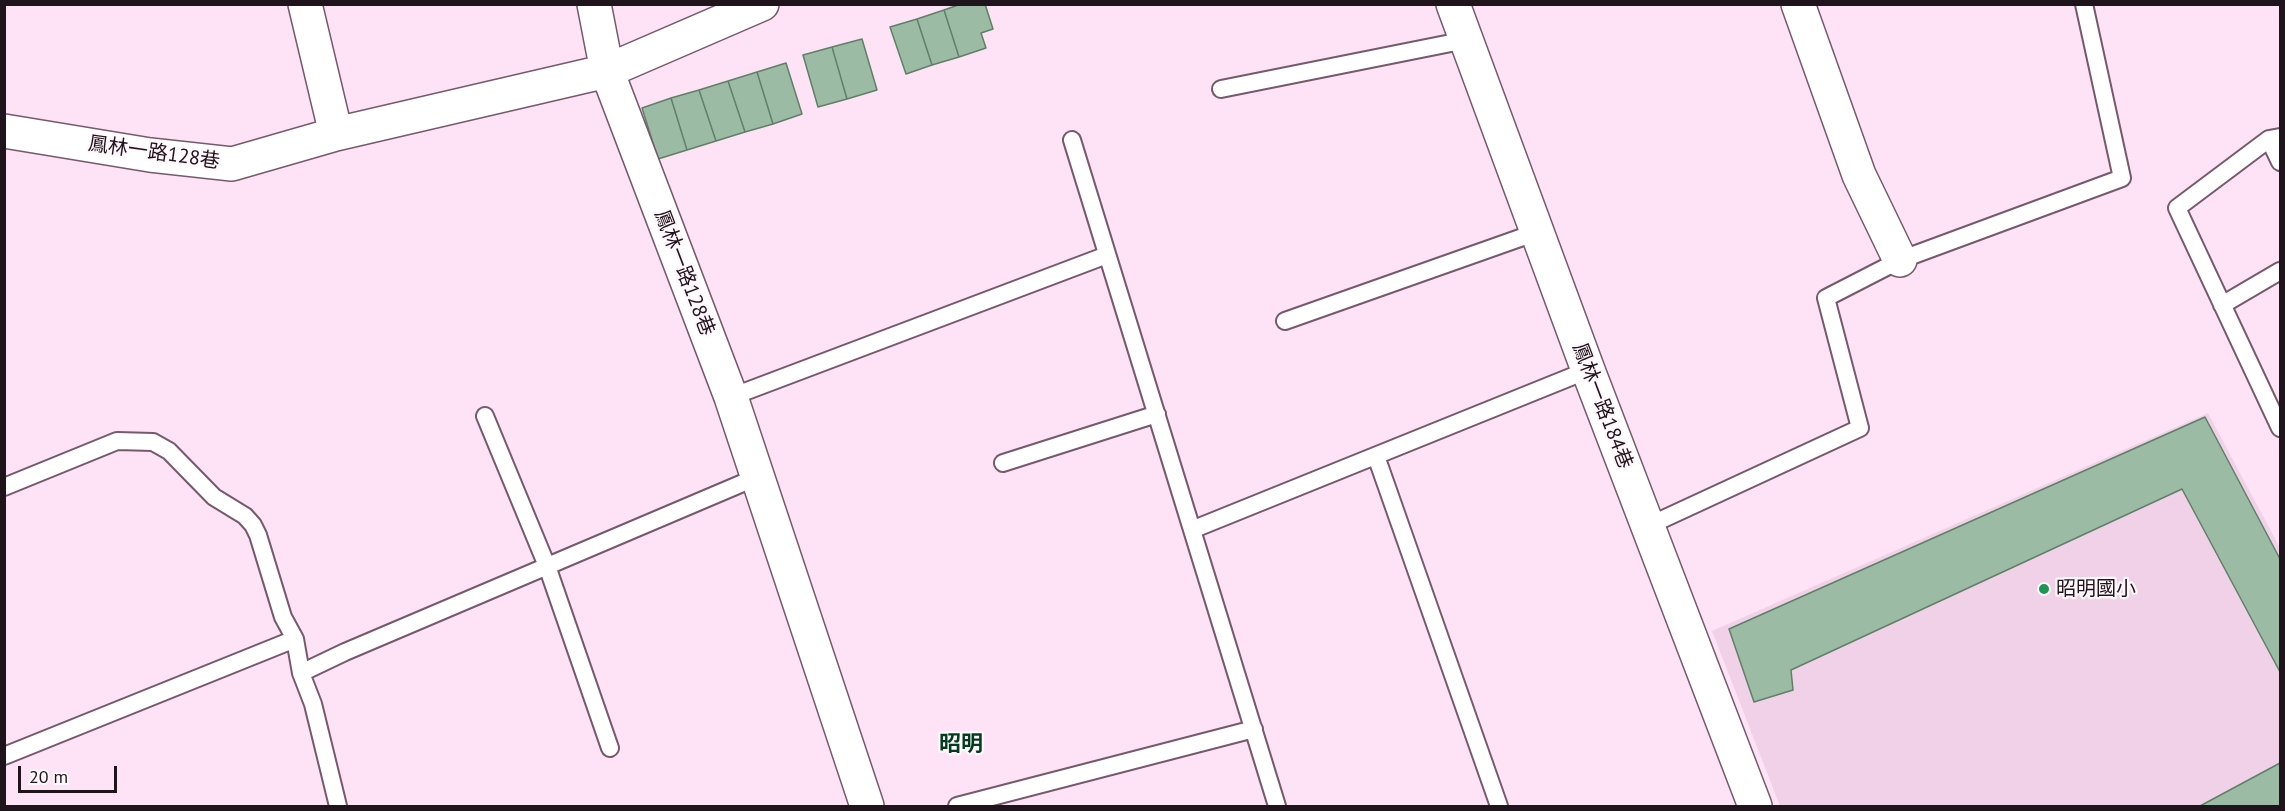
<!DOCTYPE html>
<html>
<head>
<meta charset="utf-8">
<style>
	body { margin:0 }
	#map { position:relative; width:2285px; height:811px; overflow:hidden; background:#fee2f5; font-family:"PT Sans",sans-serif }
	canvas { display:block }
	.frame { position:absolute; inset:0; border:6px solid #20141c; pointer-events:none }
	.scale { position:absolute; left:18px; top:766px; width:99px; height:27px; box-sizing:border-box; border:3px solid #20141c; border-top:0; padding-left:8px; font-size:18px; line-height:21px; white-space:nowrap; color:#20141c; -webkit-text-stroke:4px #fef7fb; paint-order:stroke }
</style>
</head>
<body>
<div id="map">
<canvas width="2285" height="811"></canvas>
<div class="frame"></div>
<div class="scale">20 m</div>
</div>
<script>
const context = document.querySelector('canvas').getContext('2d');
context.lineJoin = 'round';
function paint(path, color) { context.fillStyle = color; context.fill(path, 'evenodd'); }
const poly = rows => new Path2D(rows.map(r => 'M' + r).join(''));
function trace(path, color, width, dash) { context.strokeStyle = color; context.lineWidth = width; context.lineCap = dash ? 'butt' : 'round'; context.setLineDash(dash || []); context.stroke(path); }
function write(font, color, halo, rows, align = 'center') {
  context.font = font + ' "PT Sans","Noto Sans TC",sans-serif'; context.lineWidth = 4.5; context.setLineDash([]); context.textBaseline = 'middle'; context.strokeStyle = halo; context.fillStyle = color; for (const [text, x, y, turn = 0] of rows) {
    context.save(); context.translate(x, y); context.rotate((+turn || 0) * Math.PI / 180); context.textAlign = isNaN(turn) ? turn : align; if (halo) context.strokeText(text, 0, 0); context.fillText(text, 0, 0); context.restore();
  }
}
paint(poly([
	[2208,413,2280,548,2280,806,1780,806,1712,631]
]), '#f1d1e7');
const building = poly([
	[961,4,985,4,993,29,981,33,986,48,959,57,944,10,961,4],
	[944,10,959,57,932,65,917,19,944,10],
	[917,19,932,65,906,74,890,27,917,19],
	[862,39,877,90,847,99,832,47,862,39],
	[832,47,847,99,818,107,803,55,832,47],
	[786,63,802,114,773,124,757,72,786,63],
	[757,72,773,124,745,132,728,81,757,72],
	[728,81,745,132,716,141,699,90,728,81],
	[699,90,716,141,687,150,671,98,699,90],
	[671,98,687,150,658,159,642,108,671,98],
	[2205,417,2280,559,2280,672,2182,489,1791,670,1793,690,1754,702,1729,629,2205,417],
	[2280,763,2280,806,2200,806,2280,763]
]);
paint(building, '#9bbba4');
trace(building, '#607f69', 1.5);
const service = poly([
	[1221,89,1466,40],
	[2280,137,2269,139,2177,208,2280,428],
	[2269,139,2280,162],
	[1072,140,1277,806],
	[2222,305,2280,271],
	[1285,321,1537,232],
	[731,397,1107,255],
	[485,416,547,566,610,748],
	[1376,456,1499,806],
	[1003,463,1157,414],
	[4,487,117,441,153,442,169,451,214,497,245,516,253,525,258,535,283,617,295,639,301,673,313,704,338,806],
	[1648,526,1860,428,1826,298,1900,260,2122,178,2084,4],
	[1194,529,1588,370],
	[301,673,345,652,757,477],
	[4,756,295,639],
	[957,806,1254,729]
]);
const minor = poly([
	[305,4,336,134],
	[594,4,607,71,731,397,867,806],
	[1453,4,1588,370,1755,806],
	[1798,4,1859,175,1900,260],
	[4,131,150,155,232,164,336,134,607,71,762,4]
]);
trace(service, '#77596d', 20);
trace(minor, '#77596d', 36);
trace(service, '#fff', 16);
trace(minor, '#fff', 33);
for (const [x, y, r, color] of [
	[2044,589,6,"#1b9755"]
]) { const dot = new Path2D(); dot.arc(x, y, r, 0, 2 * Math.PI); context.fillStyle = color; context.fill(dot); trace(dot, '#fef7fb', 2); }
write('20px', '#20141c', '#fef7fb', [
	["鳳林一路128巷",154,153,8],
	["鳳林一路128巷",684,273,69],
	["鳳林一路184巷",1602,406,69]
]);
write('20px', '#20141c', '#fef7fb', [
	["昭明國小",2056,589]
], 'left');
write('bold 22px', '#003c1d', '#fef7fb', [
	["昭明",961,745]
]);
</script>
</body>
</html>
